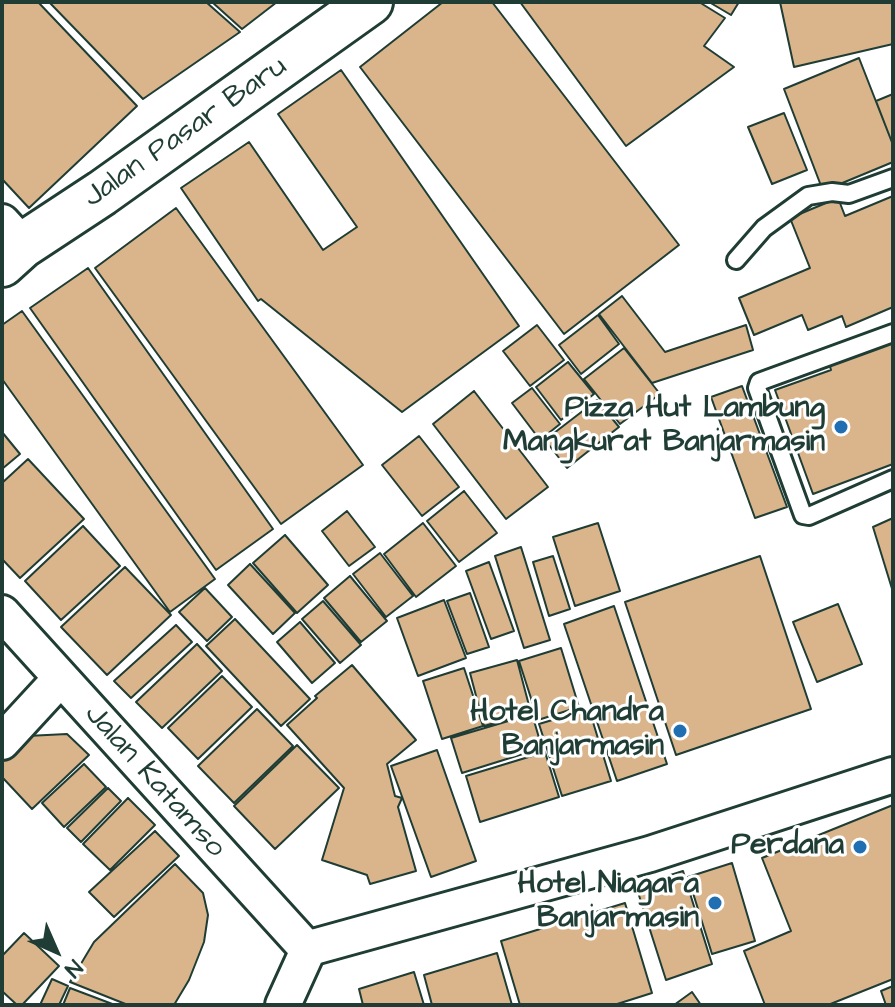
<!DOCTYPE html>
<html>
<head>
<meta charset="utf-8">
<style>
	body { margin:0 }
	#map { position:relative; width:895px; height:1007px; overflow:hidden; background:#fff; font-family:"Architects Daughter",sans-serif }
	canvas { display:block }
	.frame { position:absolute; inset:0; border:4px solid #1f3d34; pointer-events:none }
	.north { position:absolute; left:16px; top:911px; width:80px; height:80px; -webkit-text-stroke:6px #fff; paint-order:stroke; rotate:135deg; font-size:22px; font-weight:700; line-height:32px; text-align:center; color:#1f3d34 }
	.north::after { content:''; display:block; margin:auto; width:28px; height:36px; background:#1f3d34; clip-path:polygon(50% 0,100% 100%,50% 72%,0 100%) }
</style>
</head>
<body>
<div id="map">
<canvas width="895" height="1007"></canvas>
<div class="frame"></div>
<div class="north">N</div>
</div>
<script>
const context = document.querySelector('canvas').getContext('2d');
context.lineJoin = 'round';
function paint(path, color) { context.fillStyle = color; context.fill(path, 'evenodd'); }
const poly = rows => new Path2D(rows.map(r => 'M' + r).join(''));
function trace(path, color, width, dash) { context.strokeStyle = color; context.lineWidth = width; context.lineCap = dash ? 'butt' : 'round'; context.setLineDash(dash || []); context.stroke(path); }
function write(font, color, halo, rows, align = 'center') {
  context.font = font + ' "Architects Daughter",sans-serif'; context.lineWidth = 6; context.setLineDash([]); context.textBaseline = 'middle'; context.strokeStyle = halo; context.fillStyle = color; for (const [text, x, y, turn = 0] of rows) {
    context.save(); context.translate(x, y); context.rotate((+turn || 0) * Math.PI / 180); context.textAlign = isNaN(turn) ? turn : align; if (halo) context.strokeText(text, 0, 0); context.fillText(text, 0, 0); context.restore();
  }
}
const building = poly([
	[2,2,38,2,137,106,29,208,2,179,2,2],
	[49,2,206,2,240,32,143,99,49,2],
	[212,2,277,2,242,29,212,2],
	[443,2,492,2,679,245,564,334,360,67,443,2],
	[520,2,699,2,725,18,704,46,734,67,626,146,520,2],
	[709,2,739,2,731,15,709,2],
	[780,2,893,2,893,44,794,67,780,2],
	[859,58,893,145,893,162,823,191,784,89,859,58],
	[341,70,519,326,402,412,261,299,258,301,181,188,249,142,323,250,357,227,278,114,341,70],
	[893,94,893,145,876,101,893,94],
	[784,113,807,170,772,184,748,127,784,113],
	[893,196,893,307,846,327,842,316,808,330,802,315,754,335,739,298,810,268,790,218,838,198,845,216,893,196],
	[176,208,363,465,281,524,95,268,176,208],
	[88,268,273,529,216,570,30,308,88,268],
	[622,296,665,352,746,325,753,350,652,383,599,314,622,296],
	[22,311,215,579,170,612,2,379,2,325,22,311],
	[598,315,619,344,581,374,559,345,598,315],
	[537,325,564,360,530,386,503,351,537,325],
	[893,340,893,464,813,494,775,390,831,370,829,363,893,340],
	[624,348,660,394,620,424,584,379,624,348],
	[568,362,594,394,561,420,536,387,568,362],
	[742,386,787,507,755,518,711,397,742,386],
	[532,388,560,424,540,440,512,403,532,388],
	[474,391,548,487,506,519,433,424,474,391],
	[597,400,619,427,567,468,545,440,597,400],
	[2,432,20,454,2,469,2,432],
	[419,436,459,487,422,516,382,465,419,436],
	[28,459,84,519,20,578,2,559,2,483,28,459],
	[464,491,497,533,459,562,427,521,464,491],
	[347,511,375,547,349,566,322,531,347,511],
	[893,518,893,592,873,527,893,518],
	[423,523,456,566,416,597,384,554,423,523],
	[598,523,620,591,575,606,553,537,598,523],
	[83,526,120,566,61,620,25,581,83,526],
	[285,535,328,585,297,613,253,563,285,535],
	[521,547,550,640,524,648,495,556,521,547],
	[380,553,413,596,386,617,353,574,380,553],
	[553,556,570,609,549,616,533,562,553,556],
	[760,556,811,709,676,755,625,602,760,556],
	[489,562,514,631,491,639,466,571,489,562],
	[250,564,295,613,273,634,228,585,250,564],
	[125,567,171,615,107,675,61,627,125,567],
	[350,576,387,621,361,642,324,598,350,576],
	[205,588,232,617,207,641,179,612,205,588],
	[470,593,489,647,467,654,447,601,470,593],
	[444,600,466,658,418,676,397,618,444,600],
	[323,601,361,645,340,663,302,619,323,601],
	[838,604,862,664,817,682,793,622,838,604],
	[614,606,667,764,617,781,564,624,614,606],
	[235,619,310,699,281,726,206,646,235,619],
	[300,622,335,663,312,683,277,642,300,622],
	[176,625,192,642,131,698,114,681,176,625],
	[197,644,222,671,162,728,136,702,197,644],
	[561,648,579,707,538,720,519,661,561,648],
	[517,660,531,713,484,726,470,673,517,660],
	[352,665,416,740,387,764,395,796,402,798,398,807,416,871,370,884,367,875,322,860,344,788,287,725,317,698,315,696,352,665],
	[464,668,483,726,442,739,423,681,464,668],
	[222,676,252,707,198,759,168,728,222,676],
	[257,709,293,746,234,803,198,766,257,709],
	[589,709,611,781,562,796,539,724,589,709],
	[532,714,542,748,462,773,451,738,532,714],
	[67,734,89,755,32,809,2,777,2,762,27,736,67,734],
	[297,745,339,788,275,849,234,806,297,745],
	[437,750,476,861,431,877,391,766,437,750],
	[545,752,559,797,480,822,466,776,545,752],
	[84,764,106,787,64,827,42,803,84,764],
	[108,788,121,801,81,842,67,828,108,788],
	[128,798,155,825,110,870,83,844,128,798],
	[893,805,893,979,828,1005,765,1005,744,951,791,931,762,858,893,805],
	[155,831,179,856,114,917,89,892,155,831],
	[732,863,755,941,712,954,688,877,732,863],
	[175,864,203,893,208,915,204,942,189,980,174,1005,128,1005,70,982,94,942,175,864],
	[683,871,712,964,666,980,636,886,683,871],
	[625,903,652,993,614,1005,520,1005,501,941,625,903],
	[24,933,59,966,22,1005,17,1005,2,991,2,956,24,933],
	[497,953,512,1005,432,1005,424,975,497,953],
	[414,972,424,1005,363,1005,359,989,414,972],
	[52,979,68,986,59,1005,40,1005,52,979],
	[893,986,893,1005,886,1005,881,991,893,986],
	[70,988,115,1005,63,1005,70,988],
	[692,992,701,1005,674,1005,692,992]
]);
paint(building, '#dab58c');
trace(building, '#1f3d34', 2);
const lane = poly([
	[736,260,764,228,808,196,832,192,849,194,893,178],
	[893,333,767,379,759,382,757,388,803,515,809,516,893,479]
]);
const street = poly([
	[2,222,23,245],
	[2,613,308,950],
	[2,742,60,679],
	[283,1005,308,950,317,946,650,854,893,775]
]);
const secondary = poly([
	[2,264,23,245,102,193,370,2]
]);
trace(lane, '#1f3d34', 22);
trace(street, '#1f3d34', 40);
trace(secondary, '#1f3d34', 50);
trace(lane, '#fff', 16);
trace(street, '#fff', 34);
trace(secondary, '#fff', 44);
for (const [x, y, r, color] of [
	[841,427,8,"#1f6fb2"],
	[680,731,8,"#1f6fb2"],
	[860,847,8,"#1f6fb2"],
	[715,903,8,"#1f6fb2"]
]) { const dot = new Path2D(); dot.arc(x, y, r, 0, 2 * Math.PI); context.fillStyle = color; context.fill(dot); trace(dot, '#fff', 3); }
write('30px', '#1f3d34', '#fff', [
	["Jalan Pasar Baru",186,133,-35],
	["Jalan Katamso",154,782,48]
]);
write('bold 30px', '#1f3d34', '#fff', [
	["Pizza Hut Lambung",825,410],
	["Mangkurat Banjarmasin",825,444],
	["Hotel Chandra",664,714],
	["Banjarmasin",664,748],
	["Perdana",844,847],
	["Hotel Niagara",699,886],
	["Banjarmasin",699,920]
], 'right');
</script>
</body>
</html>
